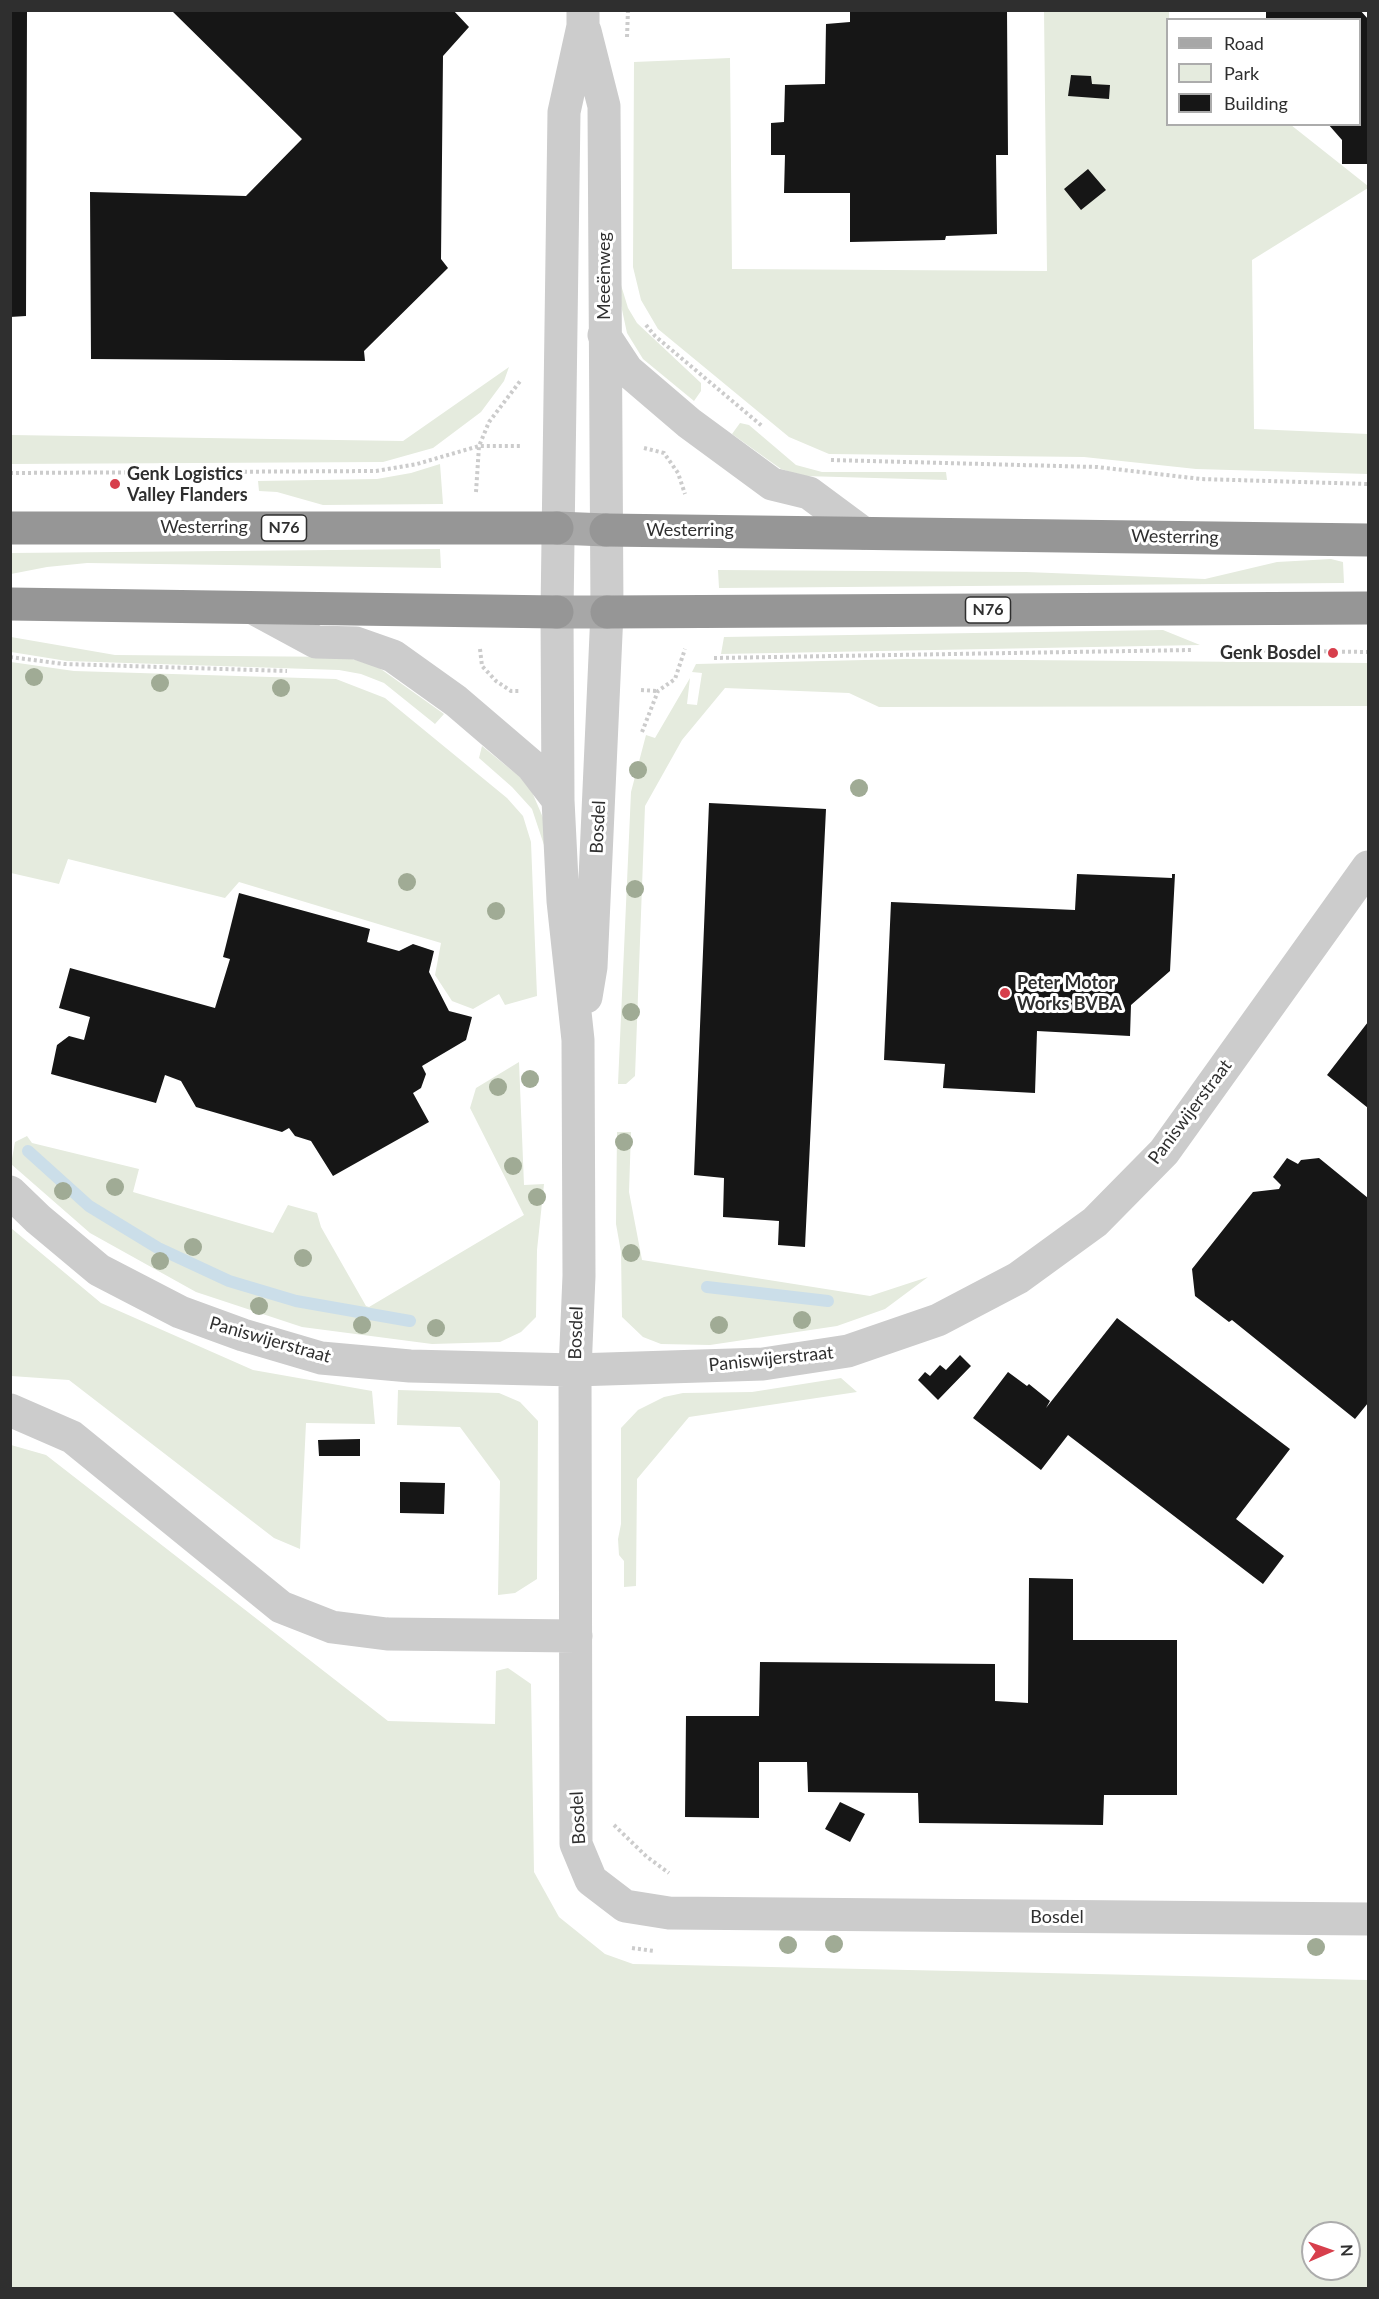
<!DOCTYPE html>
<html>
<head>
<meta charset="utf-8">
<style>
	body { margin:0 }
	#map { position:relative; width:1379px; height:2299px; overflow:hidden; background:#fff; font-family:Lato,sans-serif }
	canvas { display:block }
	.frame { position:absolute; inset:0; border:12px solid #2f2f2f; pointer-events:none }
	.legend { position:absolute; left:1166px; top:18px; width:195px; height:108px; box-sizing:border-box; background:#fff; border:2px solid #acacac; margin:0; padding:8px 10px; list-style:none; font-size:18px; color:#2f2f2f }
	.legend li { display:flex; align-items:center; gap:12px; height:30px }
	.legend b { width:30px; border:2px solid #acacac }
	.north { position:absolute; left:1301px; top:2221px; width:60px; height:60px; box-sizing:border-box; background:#fff; border:2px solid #acacac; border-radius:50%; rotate:88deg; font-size:16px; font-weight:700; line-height:24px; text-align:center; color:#2f2f2f }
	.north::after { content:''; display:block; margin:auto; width:21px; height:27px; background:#d73f4c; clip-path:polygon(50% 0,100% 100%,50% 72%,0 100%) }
</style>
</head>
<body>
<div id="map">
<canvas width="1379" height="2299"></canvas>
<div class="frame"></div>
<ul class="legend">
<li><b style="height:8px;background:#a7a7a7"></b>Road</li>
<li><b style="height:16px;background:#e5ebde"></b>Park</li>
<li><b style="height:16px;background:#161616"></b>Building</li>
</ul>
<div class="north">N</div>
</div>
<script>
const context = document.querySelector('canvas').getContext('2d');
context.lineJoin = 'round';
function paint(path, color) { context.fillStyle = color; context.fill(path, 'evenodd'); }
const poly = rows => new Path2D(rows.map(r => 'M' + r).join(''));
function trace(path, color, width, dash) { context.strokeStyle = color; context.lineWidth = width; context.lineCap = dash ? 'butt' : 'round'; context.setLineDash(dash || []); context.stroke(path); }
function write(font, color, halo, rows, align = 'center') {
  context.font = font + ' Lato,sans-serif'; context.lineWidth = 6; context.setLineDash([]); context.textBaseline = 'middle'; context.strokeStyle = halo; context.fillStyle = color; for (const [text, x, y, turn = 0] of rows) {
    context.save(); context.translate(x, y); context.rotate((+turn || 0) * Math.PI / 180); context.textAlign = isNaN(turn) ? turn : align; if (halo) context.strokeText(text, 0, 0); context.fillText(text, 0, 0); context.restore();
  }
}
paint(poly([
	[1044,11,1169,11,1168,124,1291,125,1368,186,1368,188,1252,260,1254,429,1368,434,1368,474,1196,469,1084,457,829,454,789,437,658,329,641,300,633,267,634,62,730,58,732,269,1047,271],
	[621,285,628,308,637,323,701,383,701,391,694,401,643,359,627,333,621,305],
	[509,367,504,381,481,412,433,448,383,462,11,464,11,435,403,441],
	[740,423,749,425,796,465,822,472,946,472,947,480,803,476,781,469,732,434],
	[440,464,443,504,323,505,277,492,259,491,258,481,377,479,411,473],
	[440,549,441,568,87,563,47,567,11,574,11,553],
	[1331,559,1343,562,1344,583,719,588,718,570,1026,572,1205,579,1277,562],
	[1163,630,1200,645,721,654,724,637],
	[11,637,115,655,346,657,378,667,444,714,435,724,384,683,361,674,339,670,67,661,11,652],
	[907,659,1368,663,1368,706,879,707,849,693,725,688,682,740,645,806,635,1076,626,1084,618,1084,631,792,646,735,655,738,690,678,687,704,697,705,702,673,692,672,696,664],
	[11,662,74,671,336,679,385,698,507,798,523,816,531,842,537,996,505,1005,499,994,473,1009,452,1001,435,975,441,943,239,882,225,898,68,859,59,884,11,873],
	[482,746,520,777,532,792,544,820,546,851,532,809,512,787,479,758],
	[519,1062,524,1185,544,1184,537,1250,536,1317,521,1332,500,1342,432,1344,302,1327,196,1292,90,1233,11,1164,15,1142,27,1136,32,1143,139,1169,133,1192,273,1233,288,1205,317,1213,321,1227,366,1306,369,1307,524,1215,470,1108,476,1088],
	[617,1132,631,1132,629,1192,642,1260,870,1296,928,1277,885,1309,837,1326,710,1345,661,1344,643,1337,622,1317,621,1252,616,1224],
	[11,1228,101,1303,253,1370,372,1391,375,1424,306,1423,300,1549,274,1538,69,1380,11,1376],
	[841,1378,857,1392,689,1417,637,1479,636,1586,624,1587,624,1561,619,1555,618,1539,621,1524,621,1428,638,1410,664,1397,683,1393,752,1392],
	[398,1390,499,1393,520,1402,538,1421,537,1579,515,1593,498,1595,500,1481,460,1427,397,1425],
	[11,1445,46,1455,388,1721,495,1724,496,1671,508,1668,531,1684,534,1872,559,1917,605,1954,633,1964,1368,1980,1368,2288,11,2288],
	[1313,2233,1349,2233,1349,2269,1313,2269]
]), '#e5ebde');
trace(poly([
	[28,1151,89,1206,158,1248,229,1281,296,1301,410,1321],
	[707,1287,828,1301]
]), '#cbdee9', 12);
paint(poly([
	[10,10,27,10,26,316,10,317],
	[171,10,453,10,469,27,443,56,441,259,448,268,364,351,365,361,91,359,90,192,246,196,302,139],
	[850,10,1007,10,1008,155,996,155,997,234,946,236,945,240,850,242,850,193,784,193,785,155,771,155,771,123,784,122,785,85,825,84,826,24,850,22],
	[1266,10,1360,10,1368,19,1368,164,1342,164,1342,140,1328,124,1360,124,1360,20,1266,20],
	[1071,75,1091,76,1092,84,1110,85,1109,99,1068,96],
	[1088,169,1106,190,1081,210,1064,189],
	[709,803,826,809,805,1247,778,1245,779,1221,723,1217,724,1178,694,1175],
	[1077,874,1172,878,1172,874,1175,874,1170,971,1131,1005,1130,1036,1037,1031,1035,1093,943,1088,945,1064,884,1060,891,902,1075,910],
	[239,893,370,929,367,942,399,951,413,944,434,951,429,972,449,1011,472,1017,466,1040,422,1066,426,1074,421,1088,413,1093,429,1122,333,1176,311,1141,295,1136,289,1128,282,1132,196,1107,181,1081,165,1075,156,1103,51,1074,57,1045,69,1036,84,1040,90,1017,59,1008,70,968,215,1008,230,959,223,957],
	[1368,1022,1368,1108,1327,1075],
	[1287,1158,1298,1164,1301,1160,1319,1158,1368,1198,1368,1403,1355,1419,1232,1320,1229,1322,1195,1296,1192,1269,1253,1192,1279,1189,1281,1185,1273,1177],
	[1117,1318,1290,1449,1236,1519,1284,1556,1263,1584,1068,1435,1041,1470,973,1418,1008,1372,1027,1386,1029,1384,1050,1401,1046,1408],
	[960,1355,971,1366,938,1400,918,1380,925,1372,930,1376,940,1365,946,1370],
	[360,1439,360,1456,319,1456,318,1440],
	[400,1482,445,1483,444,1514,400,1513],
	[1029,1578,1073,1579,1073,1640,1177,1640,1177,1795,1104,1795,1103,1825,919,1823,918,1793,808,1792,807,1762,759,1762,759,1818,685,1817,686,1716,759,1716,760,1662,995,1664,995,1701,1028,1703],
	[840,1802,865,1814,850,1842,825,1829]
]), '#161616');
trace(poly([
	[627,37,628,10],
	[646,325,655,336,762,426],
	[644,448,664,453,678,473,685,494],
	[831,460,1097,467,1201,479,1368,484],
	[10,473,376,471,417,464,479,446,522,446],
	[476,492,479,446,489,422,521,380],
	[480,649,482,666,496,681,511,691,520,691],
	[1228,650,1368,652],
	[10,657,64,664,287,671],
	[714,658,1191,650],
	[641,690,657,691],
	[642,732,658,691,675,679,685,649],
	[614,1825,647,1857,669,1873],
	[632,1948,654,1951]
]), '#ccc', 4, [3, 3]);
trace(poly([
	[583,10,583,26,564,112,557,612,558,800,563,901,578,1040,579,1276,575,1370,576,1844,591,1880,625,1906,669,1913,1368,1919],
	[585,31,604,106,607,612,591,967,586,997],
	[604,335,627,370,689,423,772,484,809,493,863,533],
	[255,609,316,642,356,643,393,656,456,701,532,766,558,800],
	[10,1192,38,1219,99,1270,180,1312,243,1335,321,1358,410,1366,575,1370,763,1364,848,1351,938,1320,1018,1278,1095,1222,1164,1152,1368,867],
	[10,1410,72,1437,281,1607,332,1627,387,1634,576,1636]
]), '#ccc', 33);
trace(poly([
	[557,528,606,530],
	[557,612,607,612]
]), '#a7a7a7', 33);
trace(poly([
	[10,528,557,528],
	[606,530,1368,540],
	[10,604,557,612],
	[607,612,1368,608]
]), '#969696', 33);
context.fillStyle = '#a0ab95';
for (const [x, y] of [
	[34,677],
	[160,683],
	[281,688],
	[638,770],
	[859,788],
	[407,882],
	[635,889],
	[496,911],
	[631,1012],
	[530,1079],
	[498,1087],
	[624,1142],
	[513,1166],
	[115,1187],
	[63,1191],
	[537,1197],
	[193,1247],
	[631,1253],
	[303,1258],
	[160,1261],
	[259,1306],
	[802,1320],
	[362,1325],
	[719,1325],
	[436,1328],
	[834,1944],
	[788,1945],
	[1316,1947]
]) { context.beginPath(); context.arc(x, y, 9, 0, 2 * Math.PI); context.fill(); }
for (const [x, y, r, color] of [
	[115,484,6,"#d73f4c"],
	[1333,653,6,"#d73f4c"],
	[1005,993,6,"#d73f4c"]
]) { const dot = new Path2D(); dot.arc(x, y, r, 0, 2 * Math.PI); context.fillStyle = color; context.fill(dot); trace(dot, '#fff', 2); }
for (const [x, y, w] of [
	[284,528,45],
	[988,610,45]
]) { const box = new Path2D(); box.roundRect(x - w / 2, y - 13, w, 26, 4.5); context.fillStyle = '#fff'; context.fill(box); trace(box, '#2f2f2f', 1.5); }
write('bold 16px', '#2f2f2f', null, [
	["N76",284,528],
	["N76",988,610]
]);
write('18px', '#2f2f2f', '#fff', [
	["Meeënweg",604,276,-90],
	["Westerring",204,527],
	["Westerring",690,530],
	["Westerring",1175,537,1],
	["Bosdel",598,827,-87],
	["Paniswijerstraat",1190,1112,-53],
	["Bosdel",576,1333,-88],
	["Paniswijerstraat",270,1340,16],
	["Paniswijerstraat",771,1359,-6],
	["Bosdel",578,1818,-93],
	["Bosdel",1057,1917]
]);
write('bold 18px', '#2f2f2f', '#fff', [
	["Genk Logistics",127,474],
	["Valley Flanders",127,495],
	["Genk Bosdel",1321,653,"right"],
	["Peter Motor",1017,983],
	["Works BVBA",1017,1004]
], 'left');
</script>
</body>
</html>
